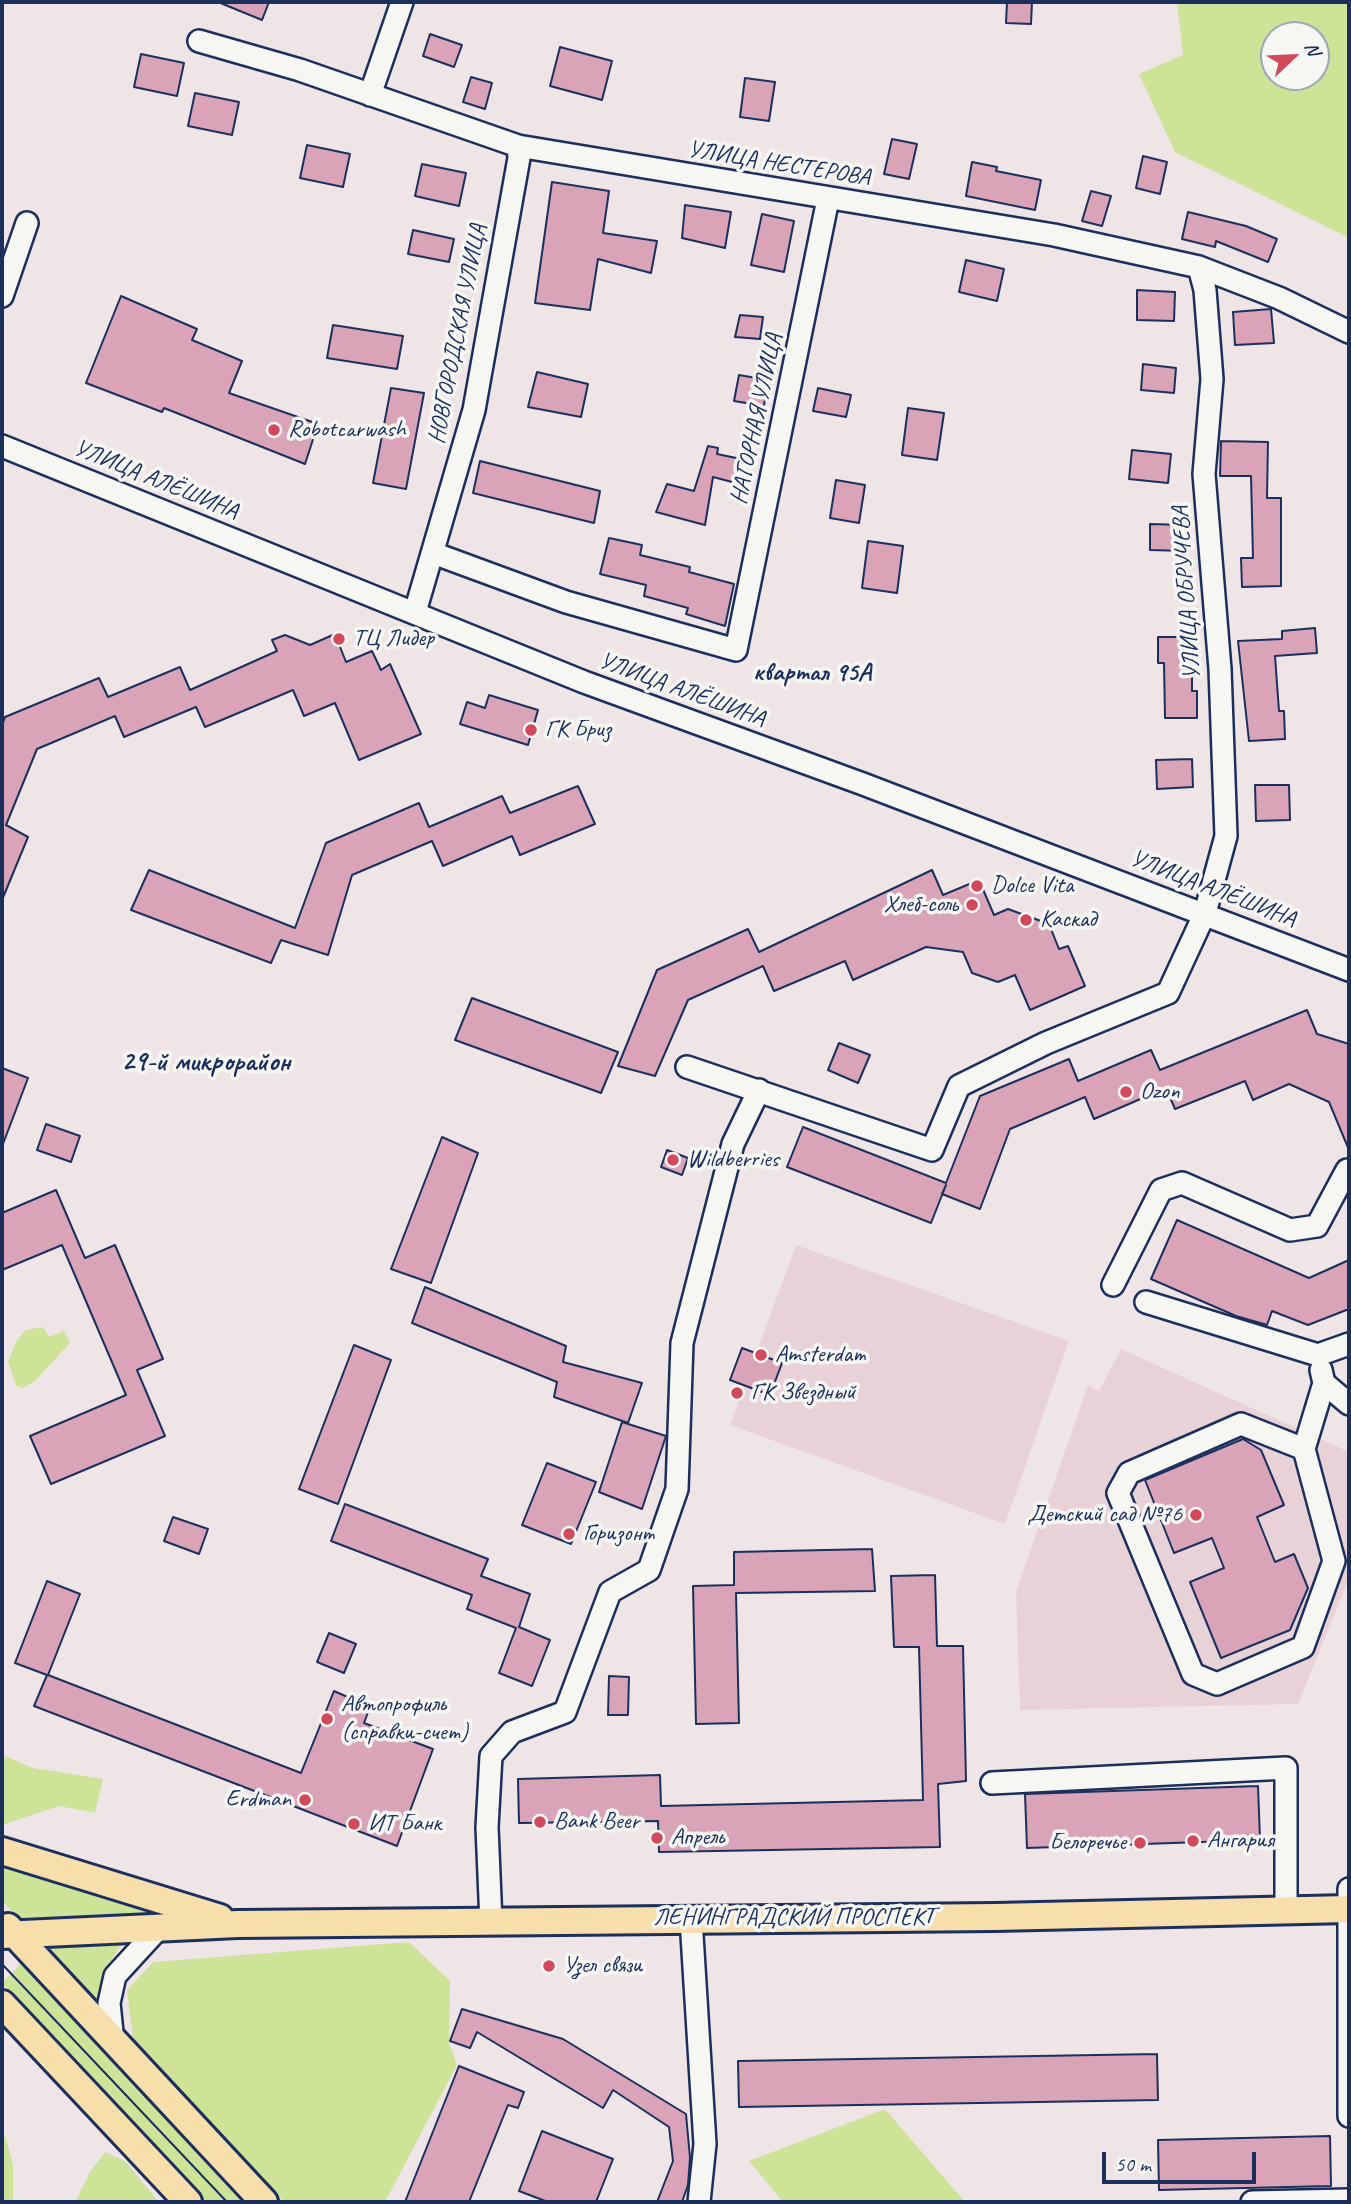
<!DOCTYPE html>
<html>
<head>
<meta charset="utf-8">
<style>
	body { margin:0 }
	#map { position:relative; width:1351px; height:2204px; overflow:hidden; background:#f0e5e6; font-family:Caveat,sans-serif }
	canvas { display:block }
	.frame { position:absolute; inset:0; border:4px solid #1b2f5e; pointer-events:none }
	.north { position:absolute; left:1260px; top:21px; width:70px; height:70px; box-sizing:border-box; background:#f6f6f2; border:2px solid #9ea6b7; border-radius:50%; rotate:67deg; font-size:19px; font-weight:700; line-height:28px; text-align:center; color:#1b2f5e }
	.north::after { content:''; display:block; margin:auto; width:24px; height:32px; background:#d1495b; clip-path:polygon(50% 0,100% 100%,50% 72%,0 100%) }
	.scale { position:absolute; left:1102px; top:2152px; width:154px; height:32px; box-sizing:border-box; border:4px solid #1b2f5e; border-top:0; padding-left:9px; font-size:21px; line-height:24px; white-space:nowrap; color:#1b2f5e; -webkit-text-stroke:5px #f6f6f2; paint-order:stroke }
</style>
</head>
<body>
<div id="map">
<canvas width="1351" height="2204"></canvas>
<div class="frame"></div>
<div class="north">N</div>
<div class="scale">50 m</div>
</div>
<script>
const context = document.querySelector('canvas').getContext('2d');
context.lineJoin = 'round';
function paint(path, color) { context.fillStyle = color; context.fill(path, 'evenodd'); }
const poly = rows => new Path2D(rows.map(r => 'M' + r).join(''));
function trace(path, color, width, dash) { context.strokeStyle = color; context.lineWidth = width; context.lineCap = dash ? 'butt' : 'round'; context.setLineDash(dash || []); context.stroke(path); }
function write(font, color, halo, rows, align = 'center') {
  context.font = font + ' Caveat,sans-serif'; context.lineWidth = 7; context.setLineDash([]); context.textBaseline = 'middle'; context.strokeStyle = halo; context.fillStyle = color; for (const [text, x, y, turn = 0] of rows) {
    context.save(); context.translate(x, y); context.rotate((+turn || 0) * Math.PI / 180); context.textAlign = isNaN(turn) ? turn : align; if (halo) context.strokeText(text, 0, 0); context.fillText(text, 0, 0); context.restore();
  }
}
paint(poly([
	[796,1245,1069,1341,1005,1524,730,1425],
	[1121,1349,1349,1452,1349,1579,1298,1704,1020,1710,1016,1592,1088,1385,1099,1391]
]), '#e9d1d8');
paint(poly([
	[1177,2,1349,2,1349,238,1175,152,1139,74,1183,55],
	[1274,35,1316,35,1316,77,1274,77],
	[43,1327,49,1337,64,1331,70,1343,35,1381,23,1388,16,1386,8,1361,17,1340,26,1330],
	[5,1756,33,1768,103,1779,95,1813,59,1806,2,1825,2,1759],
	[2,1863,174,1915,21,1922,2,1900],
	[125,1939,103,1973,97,2006,41,1947],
	[409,1942,450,1981,449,2042,457,2065,385,2202,284,2202,134,2046,127,1990,153,1962],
	[24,1961,249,2202,206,2202,2,1983],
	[885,2109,965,2202,783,2202,749,2161],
	[2,2135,6,2138,13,2165,13,2202,2,2202],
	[105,2152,125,2161,159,2202,75,2202,90,2172]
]), '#cce398');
const building = poly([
	[218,2,269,2,262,20,218,2],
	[1007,2,1032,2,1031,24,1006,23,1007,2],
	[430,34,462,45,454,67,423,56,430,34],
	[560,47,612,61,602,100,550,86,560,47],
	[141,54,184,63,177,96,134,87,141,54],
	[471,77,492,83,485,109,463,102,471,77],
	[745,78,775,82,769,121,740,117,745,78],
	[195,93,239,102,232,135,188,126,195,93],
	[892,139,917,144,909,179,884,174,892,139],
	[307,145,350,154,343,187,300,178,307,145],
	[1143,156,1167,162,1160,194,1136,188,1143,156],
	[972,162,997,167,996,171,1041,180,1035,210,966,196,972,162],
	[422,164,466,173,459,206,415,196,422,164],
	[552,182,609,191,603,233,657,241,651,273,598,259,590,310,535,303,552,182],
	[1091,191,1111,196,1102,226,1082,221,1091,191],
	[685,205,731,212,725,248,682,238,685,205],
	[1188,212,1246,226,1277,239,1268,262,1216,241,1215,247,1182,239,1188,212],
	[762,214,794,221,784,272,751,265,762,214],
	[413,230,454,239,449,262,408,254,413,230],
	[966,260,1004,269,997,301,959,292,966,260],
	[1137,290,1175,292,1174,321,1137,320,1137,290],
	[121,296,197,329,192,340,242,361,229,393,318,424,305,464,164,408,162,412,86,383,121,296],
	[1271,309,1274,343,1235,345,1233,312,1271,309],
	[740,315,763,317,760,339,735,337,740,315],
	[333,325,403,336,397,369,327,358,333,325],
	[1143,364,1176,368,1174,393,1141,390,1143,364],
	[537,372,588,384,581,417,528,407,537,372],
	[739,375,768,380,764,406,734,401,739,375],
	[391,388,424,393,406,489,373,483,391,388],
	[818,388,851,395,846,417,813,411,818,388],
	[908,408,944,413,937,460,902,455,908,408],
	[1221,441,1268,442,1267,498,1281,498,1281,586,1242,587,1241,558,1253,558,1251,476,1220,476,1221,441],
	[708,446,718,448,717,454,741,459,736,483,713,477,705,525,656,512,667,484,694,491,708,446],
	[1132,450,1171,454,1168,483,1129,479,1132,450],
	[480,461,600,491,594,523,473,493,480,461],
	[836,480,865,485,859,523,830,518,836,480],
	[1150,524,1186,525,1186,551,1150,550,1150,524],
	[609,538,642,545,640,555,690,567,689,572,734,584,725,626,686,614,688,608,644,596,646,585,600,574,609,538],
	[868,541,903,546,897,593,862,588,868,541],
	[1315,628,1317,653,1275,656,1279,711,1284,711,1285,739,1249,741,1238,641,1282,639,1282,631,1315,628],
	[335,634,346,662,372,651,381,670,390,664,421,734,359,760,335,703,304,716,293,690,205,727,196,707,124,737,115,716,37,749,6,825,28,837,2,900,2,726,5,717,99,678,108,697,180,667,190,690,277,651,272,640,285,635,310,645,335,634],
	[1158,637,1192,637,1192,691,1197,691,1197,718,1165,718,1164,663,1158,663,1158,637],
	[489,695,538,710,528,745,460,724,467,702,485,708,489,695],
	[1192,759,1193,787,1157,789,1156,760,1192,759],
	[1255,785,1289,785,1290,820,1256,821,1255,785],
	[578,786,595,824,520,855,512,836,443,866,432,841,352,875,328,955,281,940,271,963,131,910,149,870,295,928,326,843,419,803,429,827,502,796,510,813,578,786],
	[932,870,943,895,979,880,994,915,1008,909,1049,924,1059,949,1068,946,1085,986,1030,1010,1015,975,998,982,972,973,963,952,926,947,853,980,845,961,774,991,763,966,688,1000,655,1076,618,1066,657,970,748,929,759,952,932,870],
	[472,998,618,1052,601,1093,455,1040,472,998],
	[1307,1010,1317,1034,1349,1044,1349,1150,1329,1102,1289,1084,1253,1100,1245,1081,1175,1109,1166,1088,1094,1119,1085,1097,1010,1129,980,1209,942,1194,946,1185,931,1223,787,1167,803,1127,946,1183,980,1096,1069,1059,1078,1081,1151,1050,1160,1070,1307,1010],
	[839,1043,870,1055,858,1083,828,1070,839,1043],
	[2,1068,28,1078,3,1144,2,1144,2,1068],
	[46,1124,80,1136,71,1162,37,1150,46,1124],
	[442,1137,478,1153,431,1283,391,1269,442,1137],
	[667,1150,688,1158,682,1175,661,1167,667,1150],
	[56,1190,85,1258,115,1245,163,1359,137,1370,165,1436,51,1484,30,1436,126,1395,62,1245,2,1270,2,1213,56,1190],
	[1177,1220,1309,1278,1349,1260,1349,1309,1308,1325,1272,1311,1267,1325,1236,1316,1151,1279,1177,1220],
	[425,1287,566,1346,563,1362,642,1383,628,1423,554,1397,557,1382,412,1323,425,1287],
	[354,1345,391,1360,338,1504,299,1489,354,1345],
	[742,1348,782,1363,770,1395,730,1380,742,1348],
	[622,1422,666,1436,642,1509,599,1492,622,1422],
	[1243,1439,1261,1450,1284,1505,1257,1517,1275,1562,1294,1554,1308,1588,1290,1630,1221,1658,1190,1582,1224,1568,1212,1538,1174,1553,1145,1480,1243,1439],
	[547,1463,596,1482,571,1544,522,1525,547,1463],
	[345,1504,488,1559,481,1576,530,1594,519,1627,550,1640,532,1686,499,1673,516,1628,467,1609,472,1595,331,1541,345,1504],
	[173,1517,208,1529,199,1554,164,1541,173,1517],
	[872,1549,875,1591,736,1593,739,1723,696,1724,693,1586,734,1585,734,1552,872,1549],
	[935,1575,937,1646,963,1646,966,1781,938,1784,940,1847,659,1852,658,1821,519,1823,518,1779,660,1775,661,1806,923,1800,919,1647,894,1647,891,1576,935,1575],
	[47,1581,80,1594,48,1675,301,1773,334,1691,370,1707,364,1723,433,1749,397,1846,34,1706,47,1675,15,1663,47,1581],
	[329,1633,356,1644,344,1673,317,1662,329,1633],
	[609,1676,629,1677,628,1715,608,1715,609,1676],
	[1258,1786,1260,1840,1027,1848,1025,1794,1258,1786],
	[462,2009,563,2039,686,2114,690,2158,688,2185,682,2202,657,2202,673,2161,669,2127,613,2090,603,2108,477,2032,470,2048,450,2041,462,2009],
	[1157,2054,1158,2100,739,2107,738,2061,1157,2054],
	[459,2066,524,2092,518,2108,508,2105,469,2202,405,2202,459,2066],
	[542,2131,613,2159,596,2202,548,2202,519,2191,542,2131],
	[1330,2136,1331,2186,1159,2190,1158,2140,1330,2136]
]);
paint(building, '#daa3b8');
trace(building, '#1b2f5e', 2);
const minor = poly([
	[199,41,300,70,518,146,1054,235,1199,267,1279,298,1349,332],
	[370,95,402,2],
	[2,296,27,223],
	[2,446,584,682,863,784,1349,970],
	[433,553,566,602,736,650,828,199],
	[415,612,474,410,519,158,518,146],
	[687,1067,932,1150,959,1086,1046,1043,1168,993,1205,913,1226,836,1220,669,1204,474,1212,379,1205,290,1199,267],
	[1113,1285,1161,1190,1182,1183,1290,1230,1317,1226,1347,1170],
	[1146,1302,1318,1355,1349,1344],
	[1321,1370,1324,1383,1349,1404],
	[1304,1449,1334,1561,1303,1647,1217,1684,1193,1674,1118,1493,1129,1473,1241,1424,1304,1449,1324,1383],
	[992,1783,1286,1768,1286,1909],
	[1349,1889,1349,2116],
	[691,1919,705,2144,699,2202],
	[491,1923,487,1827,491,1756,512,1732,565,1712,610,1592,649,1570,677,1489,682,1343,733,1144,759,1090],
	[113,2042,109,2003,115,1976,159,1928],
	[1252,2202,1349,2200]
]);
const major = poly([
	[2,1851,220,1918],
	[8,1927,264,2202],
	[2,1935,238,1924,995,1917,1349,1909],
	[2,2004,188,2202]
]);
trace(minor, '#1b2f5e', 26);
trace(major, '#1b2f5e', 32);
trace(minor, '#f6f6f2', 21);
trace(major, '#f8deab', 26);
trace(poly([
	[2,1964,227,2202]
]), '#1b2f5e', 2);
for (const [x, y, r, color] of [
	[274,430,7,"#d1495b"],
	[339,639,7,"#d1495b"],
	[531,730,7,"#d1495b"],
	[977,886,7,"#d1495b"],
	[972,905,7,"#d1495b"],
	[1026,920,7,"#d1495b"],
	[1126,1092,7,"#d1495b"],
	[673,1160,7,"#d1495b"],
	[761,1355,7,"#d1495b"],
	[737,1393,7,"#d1495b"],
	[1196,1515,7,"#d1495b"],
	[569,1534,7,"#d1495b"],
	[327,1719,7,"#d1495b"],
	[305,1800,7,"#d1495b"],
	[540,1822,7,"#d1495b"],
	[354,1824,7,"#d1495b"],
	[657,1838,7,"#d1495b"],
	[1193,1841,7,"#d1495b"],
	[1140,1843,7,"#d1495b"],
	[549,1966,7,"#d1495b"]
]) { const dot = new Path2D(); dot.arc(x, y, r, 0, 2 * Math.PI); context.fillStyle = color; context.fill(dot); trace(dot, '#f6f6f2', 2.5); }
write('24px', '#1b2f5e', '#f6f6f2', [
	["УЛИЦА НЕСТЕРОВА",779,164,9],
	["НОВГОРОДСКАЯ УЛИЦА",458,334,-79],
	["НАГОРНАЯ УЛИЦА",757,419,-78],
	["УЛИЦА АЛЁШИНА",156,480,22],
	["УЛИЦА ОБРУЧЕВА",1187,593,-94],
	["УЛИЦА АЛЁШИНА",682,690,20],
	["УЛИЦА АЛЁШИНА",1213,889,21],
	["ЛЕНИНГРАДСКИЙ ПРОСПЕКТ",794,1918]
]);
write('24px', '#1b2f5e', '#f6f6f2', [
	["Robotcarwash",288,430],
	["ТЦ Лидер",353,639],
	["ГК Бриз",545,730],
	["Dolce Vita",991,886],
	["Хлеб-соль",958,905,"right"],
	["Каскад",1040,920],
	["Ozon",1140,1092],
	["Wildberries",687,1160],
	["Amsterdam",775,1355],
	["ГК Звездный",751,1393],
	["Детский сад №76",1182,1515,"right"],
	["Горизонт",583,1534],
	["Автопрофиль",341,1705],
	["(справки-счет)",341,1733],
	["Erdman",291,1800,"right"],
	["Bank Beer",554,1822],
	["ИТ Банк",368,1824],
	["Апрель",671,1838],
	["Ангария",1207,1841],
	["Белоречье",1126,1843,"right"],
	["Узел связи",563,1966]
], 'left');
write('bold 26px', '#1b2f5e', '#f6f6f2', [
	["квартал 95А",812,673]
]);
write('bold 28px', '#1b2f5e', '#f6f6f2', [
	["29-й микрорайон",206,1063]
]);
</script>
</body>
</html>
